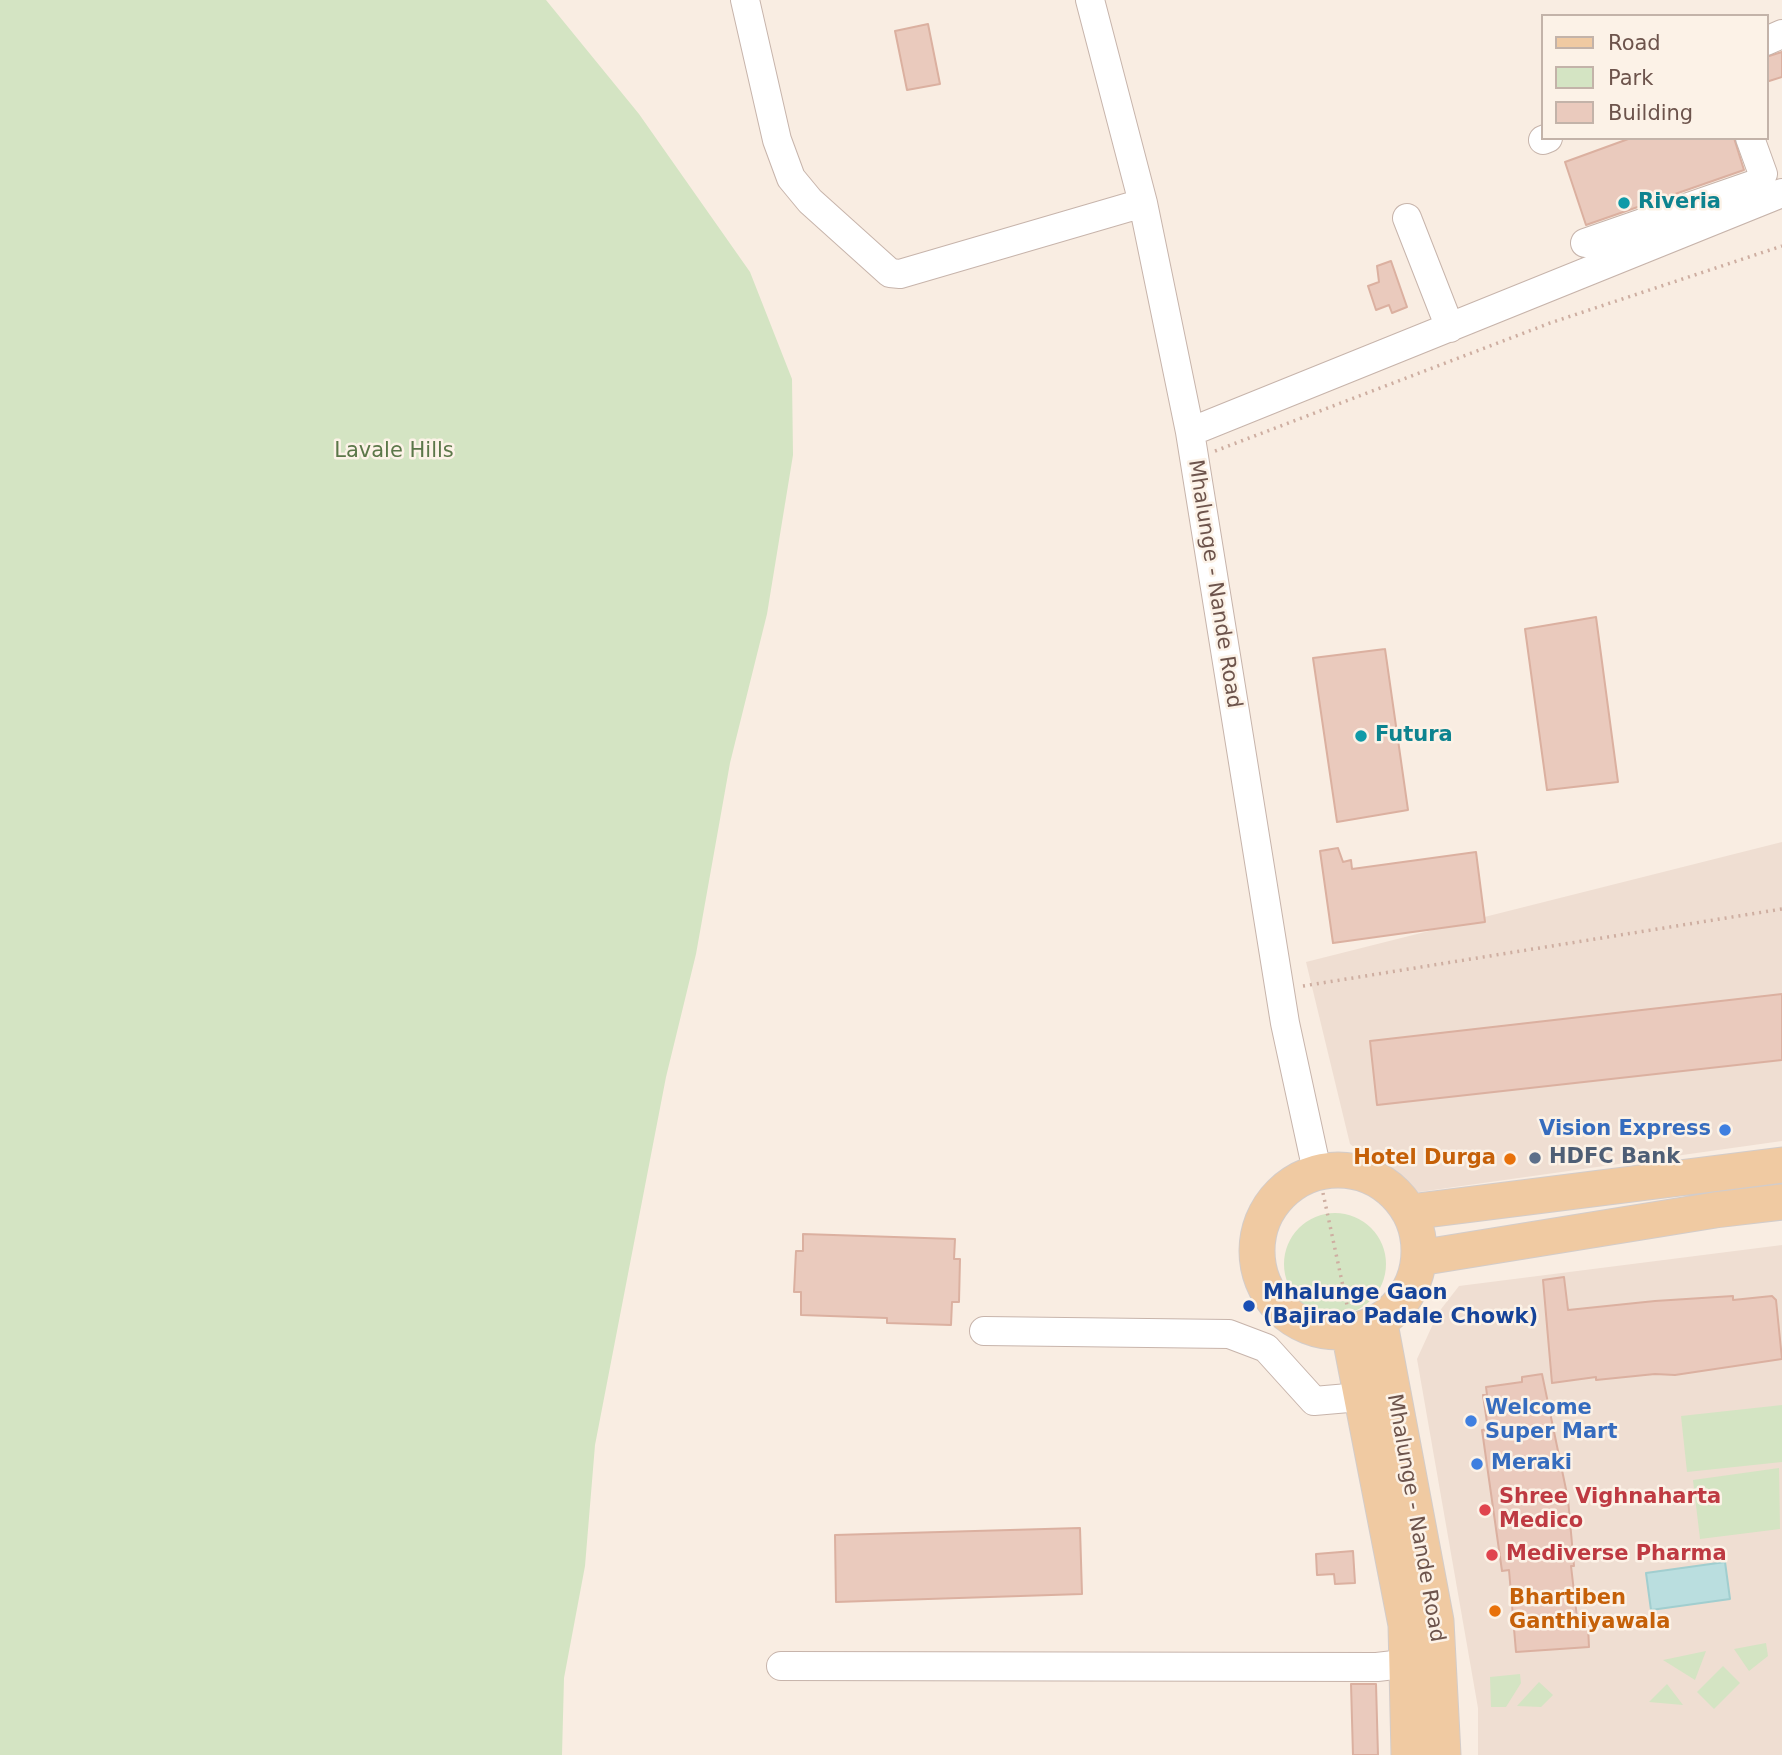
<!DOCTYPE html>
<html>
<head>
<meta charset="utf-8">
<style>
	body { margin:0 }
	#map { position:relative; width:1782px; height:1755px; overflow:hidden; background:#f9ede2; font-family:"DejaVu Sans",sans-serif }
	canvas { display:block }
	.legend { position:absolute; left:1541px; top:14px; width:228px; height:126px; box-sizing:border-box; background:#fcf2e7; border:2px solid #c3b3a9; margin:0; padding:9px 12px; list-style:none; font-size:21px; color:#6d544c }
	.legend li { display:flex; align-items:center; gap:14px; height:35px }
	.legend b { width:35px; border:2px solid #c3b3a9 }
</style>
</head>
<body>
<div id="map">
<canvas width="1782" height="1755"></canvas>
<ul class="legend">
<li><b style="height:9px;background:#f0caa2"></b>Road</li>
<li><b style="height:19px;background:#d4e4c3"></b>Park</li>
<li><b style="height:19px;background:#eacabd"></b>Building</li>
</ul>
</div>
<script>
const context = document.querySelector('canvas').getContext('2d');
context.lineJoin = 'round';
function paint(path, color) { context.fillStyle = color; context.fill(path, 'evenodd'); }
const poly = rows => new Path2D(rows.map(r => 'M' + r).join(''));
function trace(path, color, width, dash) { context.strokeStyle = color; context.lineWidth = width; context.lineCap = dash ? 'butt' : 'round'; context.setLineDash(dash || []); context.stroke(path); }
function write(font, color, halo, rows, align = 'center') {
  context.font = font + ' "DejaVu Sans",sans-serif'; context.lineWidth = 5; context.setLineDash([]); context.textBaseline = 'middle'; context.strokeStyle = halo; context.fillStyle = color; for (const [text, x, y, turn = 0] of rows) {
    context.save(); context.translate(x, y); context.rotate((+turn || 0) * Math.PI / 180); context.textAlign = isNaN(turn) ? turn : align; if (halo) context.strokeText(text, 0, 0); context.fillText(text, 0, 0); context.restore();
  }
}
paint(poly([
	[1782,842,1782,1141,1412,1193,1350,1144,1306,962],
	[1782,1245,1782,1755,1478,1755,1478,1708,1417,1359,1438,1313,1459,1286]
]), '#efded2');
paint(poly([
	[0,0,546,0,639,114,750,272,792,379,793,455,767,614,730,763,696,954,666,1077,595,1445,585,1566,564,1678,562,1755,0,1755],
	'1284 1264a51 51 0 1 1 102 0a51 51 0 1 1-102 0Z',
	[1782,1405,1782,1462,1687,1472,1681,1416],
	[1779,1468,1780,1529,1700,1539,1693,1480],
	[1766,1643,1768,1656,1749,1671,1734,1649],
	[1706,1651,1695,1680,1663,1660],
	[1723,1666,1740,1683,1714,1709,1697,1692],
	[1520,1674,1521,1683,1506,1707,1491,1707,1490,1677],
	[1539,1682,1553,1695,1541,1707,1517,1706],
	[1667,1684,1683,1705,1649,1702]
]), '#d4e4c3');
const water = poly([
	[1725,1562,1730,1599,1651,1610,1646,1573,1725,1562]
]);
paint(water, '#badedf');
trace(water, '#a1cecf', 2);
const building = poly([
	[928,24,940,84,907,90,895,31,928,24],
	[1782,52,1782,77,1766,82,1766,57,1782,52],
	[1631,138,1734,138,1744,170,1586,225,1565,162,1631,138],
	[1391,261,1407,307,1392,313,1389,305,1376,310,1368,286,1379,282,1377,266,1391,261],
	[1596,617,1618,782,1547,790,1525,629,1596,617],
	[1385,649,1408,810,1337,822,1313,658,1385,649],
	[1338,848,1343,862,1351,860,1352,869,1476,852,1485,922,1333,943,1320,851,1338,848],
	[1782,994,1782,1060,1377,1105,1370,1041,1782,994],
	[803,1234,955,1239,954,1259,960,1259,959,1302,952,1302,951,1325,887,1323,887,1318,801,1315,801,1292,794,1292,796,1251,803,1251,803,1234],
	[1564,1277,1568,1310,1655,1301,1733,1296,1733,1300,1772,1296,1776,1300,1782,1359,1675,1375,1655,1374,1596,1380,1596,1377,1552,1383,1543,1280,1564,1277],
	[1542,1374,1568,1499,1574,1566,1571,1566,1578,1626,1588,1626,1589,1647,1516,1652,1509,1570,1502,1571,1482,1430,1488,1429,1483,1395,1487,1395,1486,1387,1522,1382,1522,1377,1542,1374],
	[1080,1528,1082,1594,836,1602,835,1535,1080,1528],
	[1353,1551,1355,1583,1335,1584,1334,1574,1317,1575,1316,1554,1353,1551],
	[1351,1684,1376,1684,1378,1755,1353,1755,1351,1684]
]);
paint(building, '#eacabd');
trace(building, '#dbb0a0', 2);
const minor = poly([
	[745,0,777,140,791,178,810,201,890,273,900,274,1143,203],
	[1090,0,1143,203,1190,432,1285,1023,1317,1171],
	[1766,41,1782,34],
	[1543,140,1548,138],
	[1407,218,1450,328],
	[1585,243,1758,183,1763,174,1750,138],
	[1190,432,1782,193],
	[984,1331,1229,1334,1266,1348,1314,1401,1360,1397],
	[781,1666,1377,1667,1428,1661]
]);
const major = poly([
	'1257 1251a81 81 0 1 1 162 0a81 81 0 1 1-162 0Z',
	[1410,1212,1782,1165],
	[1419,1258,1715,1210,1782,1202],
	[1380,1324,1436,1621,1443,1755],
	[1349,1332,1406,1625,1409,1755]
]);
trace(minor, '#c7b4ab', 30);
trace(major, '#d3ccc9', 37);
trace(poly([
	[1215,451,1550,323,1782,246],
	[1303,986,1782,909],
	[1323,1193,1347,1305]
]), '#ceaea1', 3.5, [2, 5]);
trace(minor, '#fff', 28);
trace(major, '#f0caa2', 35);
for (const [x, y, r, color] of [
	[1624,203,7,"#0f9aa8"],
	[1361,736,7,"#0f9aa8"],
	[1725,1130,7,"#3f7fe0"],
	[1535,1158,7,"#5c6f8a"],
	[1510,1159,7,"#e8710a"],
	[1249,1306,7,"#1a4fb4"],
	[1471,1421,7,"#3f7fe0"],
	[1477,1464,7,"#3f7fe0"],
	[1485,1510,7,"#e0444e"],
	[1492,1555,7,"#e0444e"],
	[1495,1611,7,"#e8710a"]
]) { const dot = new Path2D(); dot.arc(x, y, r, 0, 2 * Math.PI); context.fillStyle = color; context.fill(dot); trace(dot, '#fcf2e7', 2.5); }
write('bold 21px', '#0d838f', '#fcf2e7', [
	["Riveria",1638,203],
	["Futura",1375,736]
], 'left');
write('21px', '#5b7749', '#fcf2e7', [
	["Lavale Hills",394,452]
]);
write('21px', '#6d544c', '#fcf2e7', [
	["Mhalunge - Nande Road",1214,584,81],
	["Mhalunge - Nande Road",1415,1518,80]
]);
write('bold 21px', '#366cbe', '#fcf2e7', [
	["Vision Express",1711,1130,"right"],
	["Welcome",1485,1409],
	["Super Mart",1485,1433],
	["Meraki",1491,1464]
], 'left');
write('bold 21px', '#4e5e75', '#fcf2e7', [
	["HDFC Bank",1549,1158]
], 'left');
write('bold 21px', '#c56008', '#fcf2e7', [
	["Hotel Durga",1496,1159],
	["Bhartiben",1509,1599,"left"],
	["Ganthiyawala",1509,1623,"left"]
], 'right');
write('bold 21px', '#164399', '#fcf2e7', [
	["Mhalunge Gaon",1263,1294],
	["(Bajirao Padale Chowk)",1263,1318]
], 'left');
write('bold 21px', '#be3a42', '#fcf2e7', [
	["Shree Vighnaharta",1499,1498],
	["Medico",1499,1522],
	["Mediverse Pharma",1506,1555]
], 'left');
</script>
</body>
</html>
